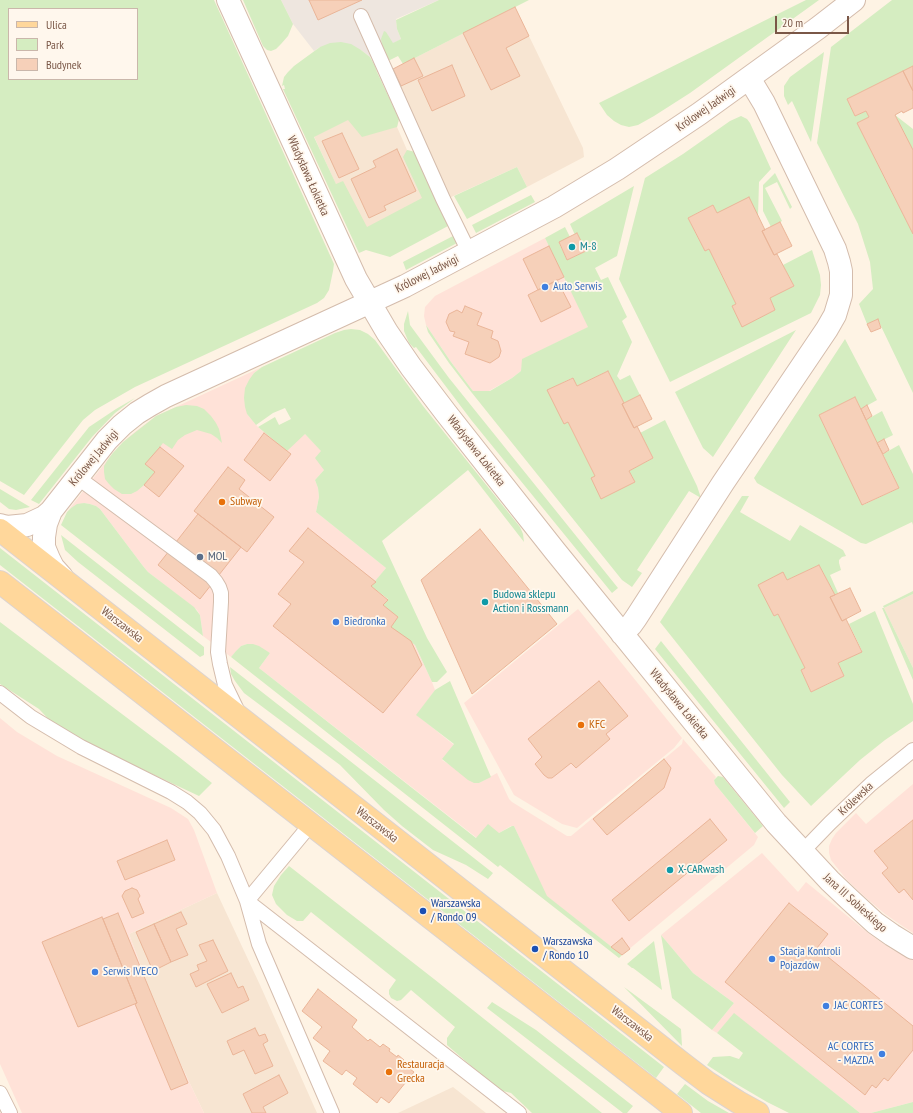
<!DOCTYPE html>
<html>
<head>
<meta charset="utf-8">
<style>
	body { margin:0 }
	#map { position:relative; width:913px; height:1113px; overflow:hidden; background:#fef3e4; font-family:"PT Sans Narrow",sans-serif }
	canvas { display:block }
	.legend { position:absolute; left:8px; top:8px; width:130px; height:72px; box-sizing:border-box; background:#fff7ed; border:1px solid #cab7ab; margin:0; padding:5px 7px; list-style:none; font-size:12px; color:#7a5747 }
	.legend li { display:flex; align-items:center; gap:8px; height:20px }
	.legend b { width:20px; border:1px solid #cab7ab }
	.scale { position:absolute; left:775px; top:16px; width:74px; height:18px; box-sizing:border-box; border:2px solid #7a5747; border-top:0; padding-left:5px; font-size:12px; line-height:14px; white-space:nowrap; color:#7a5747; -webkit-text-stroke:3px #fff7ed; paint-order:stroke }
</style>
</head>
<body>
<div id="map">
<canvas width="913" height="1113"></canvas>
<ul class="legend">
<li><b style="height:5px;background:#ffd79b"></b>Ulica</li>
<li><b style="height:11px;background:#d5edc1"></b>Park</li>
<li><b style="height:11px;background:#f6d0b9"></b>Budynek</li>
</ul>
<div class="scale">20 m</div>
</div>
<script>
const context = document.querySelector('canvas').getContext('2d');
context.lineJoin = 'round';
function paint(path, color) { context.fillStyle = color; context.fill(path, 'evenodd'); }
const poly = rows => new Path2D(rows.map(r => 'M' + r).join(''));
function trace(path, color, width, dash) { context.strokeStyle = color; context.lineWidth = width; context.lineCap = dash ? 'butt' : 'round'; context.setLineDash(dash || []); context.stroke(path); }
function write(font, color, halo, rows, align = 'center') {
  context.font = font + ' "PT Sans Narrow",sans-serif'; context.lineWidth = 3.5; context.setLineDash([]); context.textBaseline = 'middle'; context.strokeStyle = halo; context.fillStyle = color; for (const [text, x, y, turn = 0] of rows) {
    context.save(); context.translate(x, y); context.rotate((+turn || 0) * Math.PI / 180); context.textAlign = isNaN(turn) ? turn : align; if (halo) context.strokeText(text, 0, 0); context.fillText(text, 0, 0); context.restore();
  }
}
paint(poly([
	[515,7,583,148,584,157,527,187,517,167,449,198,393,69],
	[301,108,399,119,397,127,407,150,415,152,448,223,366,250],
	[913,594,913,668,884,608],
	[217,893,260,985,317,1113,204,1113,173,1048,156,1007,129,934],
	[453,1087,486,1113,398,1113]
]), '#f7e5d2');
paint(poly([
	[545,238,589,327,523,359,521,371,512,378,489,391,473,391,451,362,426,325,424,316,425,307,435,296],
	[262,367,254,373,247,414,258,427,265,433,305,434,322,451,324,470,315,480,318,488,319,497,316,512,386,568,372,586,388,600,411,641,415,645,432,682,435,690,417,715,454,745,442,760,479,783,497,773,509,799,512,802,567,836,571,836,664,759,682,744,683,739,716,777,714,780,715,784,758,837,754,845,622,955,546,896,514,826,511,826,499,833,477,838,259,668,270,653,247,644,241,646,231,657,203,636,200,615,197,610,148,572,143,566,100,509,96,506,90,504,84,503,71,508,67,512,112,454,123,442,136,431,156,416,165,412],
	[578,609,682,738,674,748,577,828,562,824,514,795,464,703],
	[0,718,17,732,57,756,171,808,188,819,194,830,217,893,129,934,156,1007,173,1048,204,1113,22,1113,0,1064],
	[913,784,913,933,901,925,885,914,865,897,846,879,831,860,829,853,829,846,832,839,836,833,856,813,866,824],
	[762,853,798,892,806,882,868,933,891,949,913,960,913,1102,871,1113,860,1113,734,1014,717,1033,712,1030,734,1003,693,973,661,935]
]), '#ffe2d8');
paint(poly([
	[281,0,439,0,396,19,397,29,401,39,370,57,361,50,320,47,314,51,293,24]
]), '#eee6df');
paint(poly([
	[0,0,214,0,334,264,333,271,329,290,324,298,317,303,135,387,95,410,83,420,24,495,0,481],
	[9,9,137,9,137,79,9,79],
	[243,0,281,0,293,24,288,36,281,44,276,49,271,51,267,50,263,46],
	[439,0,529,0,403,64,398,56,388,61,382,45,381,39,384,31,386,32,393,43,401,39,397,29,396,20],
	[806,0,819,0,690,93,654,116,638,125,629,127,621,125,614,121,607,115,599,103],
	[892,0,913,0,913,66,847,99,855,116,866,111,869,117,857,123,913,234,913,393,878,320,867,324,859,304,873,289,870,262,858,224,817,143,831,47],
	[341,42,351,44,361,50,370,57,375,66,377,72,399,119,397,127,362,137,348,120,314,137,336,184,343,181,367,227,422,198,403,157,407,150,415,152,448,226,390,257,366,250,359,253,283,89,285,89,284,85,282,86,284,77,288,72,294,66,320,47,330,43],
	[824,52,811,142,792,101,788,105,784,96,784,86,790,77],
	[895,115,913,129,913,150],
	[741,116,747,119,750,123,771,169,759,182,758,216,717,213,713,205,688,218,705,251,709,249,736,304,732,306,742,326,775,310,770,298,794,286,783,265,812,250,820,275,821,285,820,295,811,313,670,382,619,279,645,178,683,154,730,121],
	[517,167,527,187,467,219,454,196],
	[775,173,792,207,790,209,777,182,765,188,782,221,771,227,763,211,763,185],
	[634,186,617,256,595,268,601,280,608,277,627,317,622,321,632,342,617,376,620,380,630,375,640,395,624,403,608,371,577,386,572,378,548,390,568,422,595,476,601,499,635,482,629,471,653,458,640,433,665,420,697,486,701,498,689,491,637,570,642,573,632,587,622,580,472,393,449,363,428,332,426,325,451,362,473,391,490,391,512,378,521,371,522,359,588,327,545,238,565,227,570,237,559,243,567,260,586,251,577,233,575,235,570,224],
	[531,195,535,202,476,233,472,225],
	[453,236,457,243,406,270,403,262],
	[408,311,410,325,449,378,618,588,612,593,472,421,416,347,414,348,409,343,404,331,404,324],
	[351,329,360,330,368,334,375,340,423,406,520,527,523,534,524,542,468,470,382,541,427,638,447,672,437,682,432,682,415,645,391,627,398,617,383,605,388,599,371,586,386,568,316,512,319,497,318,488,315,480,324,470,315,458,321,451,305,434,287,451,258,427,275,417,279,425,291,419,285,408,273,413,256,425,247,414,245,407,244,398,245,388,249,380,254,373,262,367,335,333,344,330],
	[796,330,713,457,703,448,675,392],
	[845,339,877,400,861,409,855,397,819,415,863,505,899,488,883,454,899,445,913,474,913,525,912,522,866,544,861,543,757,483,754,478],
	[135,398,115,413,92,437,39,504,31,500,89,427,116,409],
	[186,405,197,406,204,409,211,416,216,423,219,429,222,443,217,438,211,434,197,430,185,435,178,440,172,449,163,443,146,464,155,472,144,485,137,491,131,494,122,494,114,489,109,484,105,479,104,472,104,466,107,461,112,454,123,442,156,416,176,407],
	[882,411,893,435,877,443,866,420],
	[0,489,30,507,16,510,9,509,0,502],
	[742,496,749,496,740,512,790,541,800,525,843,550,846,556,842,557,839,560,839,563,841,570,830,575,838,593,835,595,819,565,787,580,783,573,759,585,774,616,778,614,805,668,801,670,811,692,844,676,838,663,862,651,849,624,875,611,913,704,913,721,885,740,860,760,811,806,782,775,660,622],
	[84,503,90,504,96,506,100,509,143,566,148,572,194,607,200,615,203,636,61,525,67,512,71,508,77,504],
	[61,535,204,647,204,655,200,657,78,562,65,550],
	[0,548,664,1067,656,1078,0,565],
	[913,591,913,594,884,608,913,668,913,680,882,608,884,608,883,606],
	[0,622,179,757,212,783,199,796,95,747,55,726,39,709,0,684],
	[661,641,790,802,784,808,655,649],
	[247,644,253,644,259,646,270,653,259,668,476,838,488,824,499,833,512,826,514,826,547,896,622,955,619,958,500,865,498,867,231,657,236,651,241,646],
	[230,667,493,873,488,879,466,865,433,850,402,826,384,810,340,765,244,693,235,681,231,674],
	[450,681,491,777,479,783,474,783,468,780,442,759,454,744,416,715,435,690],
	[718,776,723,777,763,826,755,833,715,784,714,780],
	[289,866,434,979,602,1113,532,1113,511,1093,499,1090,447,1045,447,1038,455,1027,411,990,401,1000,397,1001,391,998,389,994,389,990,396,980,311,912,303,921,297,921,287,915,276,904,272,895,274,886,281,875],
	[661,935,693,973,734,1003,712,1030,672,998],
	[654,941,662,990,633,968,632,968,627,964],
	[624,987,681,1029,682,1046],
	[492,1002,536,1030,633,1106,627,1113,623,1113,487,1008],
	[734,1013,860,1113,789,1113,767,1102,733,1082,707,1065,713,1057,730,1056,739,1059,743,1053,717,1033],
	[685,1084,708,1101,729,1113,701,1113,677,1094],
	[913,1102,913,1113,871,1113]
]), '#d5edc1');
const building = poly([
	[309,0,362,0,318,20,309,0],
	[515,7,529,36,506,48,520,76,491,90,463,33,515,7],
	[414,58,423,76,401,86,393,69,414,58],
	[452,65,465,96,432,111,418,80,452,65],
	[913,66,913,91,903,71,913,66],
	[903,71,913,91,913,108,903,113,902,111,895,115,913,150,913,234,857,123,869,117,866,111,855,116,847,99,903,71],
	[342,133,359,169,339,178,322,141,342,133],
	[397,149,416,191,384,206,386,210,369,218,351,179,376,167,373,161,397,149],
	[749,197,765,230,762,231,774,255,777,254,794,286,770,298,775,310,742,327,732,306,736,304,709,249,705,251,688,218,713,205,717,213,749,197],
	[780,222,792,246,774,255,762,231,780,222],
	[577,233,586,251,567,260,559,242,577,233],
	[549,246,564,277,538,290,523,259,549,246],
	[557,280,571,307,541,322,528,295,557,280],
	[465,306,482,313,477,325,493,331,491,338,498,341,501,351,499,357,490,363,465,354,469,342,453,336,455,332,450,331,446,322,449,314,457,310,462,313,465,306],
	[878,319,881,328,871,332,867,324,878,319],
	[608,371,624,403,622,404,634,428,637,426,653,458,629,471,635,482,601,499,591,478,595,476,568,422,564,424,547,390,573,378,577,386,608,371],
	[640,395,652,419,634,428,622,404,640,395],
	[855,397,899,488,862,505,819,415,855,397],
	[867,405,872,416,866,420,861,409,867,405],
	[264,433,291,454,270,481,244,460,264,433],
	[884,439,889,450,883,454,877,443,884,439],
	[160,447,184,466,159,497,144,485,155,472,145,464,160,447],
	[228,467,245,480,239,489,274,517,247,552,194,511,228,467],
	[198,514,241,547,200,599,158,565,198,514],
	[308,528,376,582,371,586,388,600,383,605,398,617,391,627,411,641,422,665,383,713,273,626,291,604,278,594,304,562,289,551,308,528],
	[480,529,557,624,472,694,421,580,480,529],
	[819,565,835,595,830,597,842,621,846,619,862,652,838,663,844,676,811,692,801,670,805,668,778,614,774,616,758,585,783,572,787,580,819,565],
	[850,588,861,611,842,621,830,597,850,588],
	[599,681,628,716,606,734,610,739,576,768,571,763,552,778,548,778,544,775,535,764,542,757,528,739,599,681],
	[664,759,671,768,664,788,607,835,593,819,664,759],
	[710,819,727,840,629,921,612,900,710,819],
	[913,820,913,900,904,889,899,893,882,873,888,868,874,851,913,820],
	[167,840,175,860,125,880,117,861,167,840],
	[132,888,137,890,140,896,138,899,144,913,132,918,122,896,125,891,132,888],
	[789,903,828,934,817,948,913,1026,913,1050,888,1081,884,1078,876,1088,872,1085,865,1095,725,982,789,903],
	[181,912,187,924,176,929,188,955,171,962,154,924,181,912],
	[118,913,188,1083,171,1090,135,1004,137,1003,103,919,118,913],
	[102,917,137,1003,78,1027,42,942,102,917],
	[154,924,171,962,153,971,136,932,154,924],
	[622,938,630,949,622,955,611,947,622,938],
	[213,940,228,971,196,987,190,974,199,970,197,965,207,961,199,945,213,940],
	[231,973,238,988,243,986,249,1000,222,1013,207,984,231,973],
	[318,989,357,1020,352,1027,368,1041,370,1039,380,1047,383,1044,390,1049,389,1051,397,1057,398,1055,404,1060,402,1063,414,1072,389,1103,381,1097,377,1103,353,1084,357,1078,346,1070,342,1075,323,1061,330,1051,313,1038,322,1027,302,1011,318,989],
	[255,1028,259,1036,265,1034,268,1041,263,1044,273,1066,255,1074,244,1050,233,1055,227,1041,255,1028],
	[279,1075,288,1093,263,1107,266,1113,252,1113,243,1094,279,1075]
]);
paint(building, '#f6d0b9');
trace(building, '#eab598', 1);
const lane = poly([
	[361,16,443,199,469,252],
	[77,477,211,576,216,582,219,587,221,593,221,602,218,652,220,664,225,685,238,712],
	[0,693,31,717,81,747,171,792,187,802,200,813,214,830,228,856,247,901,519,1113],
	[311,824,247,901,259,944,332,1113],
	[802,852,830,823,871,784,913,750],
	[0,1093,10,1113]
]);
const street = poly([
	[228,0,356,279,387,332,411,367,446,413,555,551,776,823,830,881,849,899,875,923,892,935,913,948],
	[51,511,46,524,44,537,44,547,49,559,53,567,62,577],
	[0,525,7,527,27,525,44,517,51,511,107,440,122,425,137,413,150,405,166,396,405,286,554,207,617,169,699,114,818,28,854,0],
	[622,634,631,625,636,618,723,483,827,329,835,315,841,295,841,271,839,262,835,249,764,103,749,78]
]);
const primary = poly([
	[0,530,683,1064,708,1083,738,1102,758,1113],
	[0,582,681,1113]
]);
trace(lane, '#d4bcac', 16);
trace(street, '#d4bcac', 24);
trace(primary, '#dcd3cf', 24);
trace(lane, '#fff', 14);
trace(street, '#fff', 22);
trace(primary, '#ffd79b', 22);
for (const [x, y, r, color] of [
	[572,247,4,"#0f9aa8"],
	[545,287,4,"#3f7fe0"],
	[222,502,4,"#e8710a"],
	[200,557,4,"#5c6f8a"],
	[485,602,4,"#0f9aa8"],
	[336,622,4,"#3f7fe0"],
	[581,725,4,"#e8710a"],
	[670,870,4,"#0f9aa8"],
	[423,911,4,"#1a4fb4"],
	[535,949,4,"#1a4fb4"],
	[772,959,4,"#3f7fe0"],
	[95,972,4,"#3f7fe0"],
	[826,1006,4,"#3f7fe0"],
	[882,1054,4,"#3f7fe0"],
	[389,1072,4,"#e8710a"]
]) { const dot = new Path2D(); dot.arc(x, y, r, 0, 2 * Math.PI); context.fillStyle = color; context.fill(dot); trace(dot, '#fff7ed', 1.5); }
write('12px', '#7a5747', '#fff7ed', [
	["Królowej Jadwigi",706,109,-35],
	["Władysława Łokietka",308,176,66],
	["Królowej Jadwigi",427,274,-27],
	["Władysława Łokietka",476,451,52],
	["Królowej Jadwigi",94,458,-50],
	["Warszawska",122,625,38],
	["Władysława Łokietka",679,704,51],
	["Królewska",856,799,-43],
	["Warszawska",377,825,38],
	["Jana III Sobieskiego",855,903,42],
	["Warszawska",632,1024,38]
]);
write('12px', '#0d838f', '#fff7ed', [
	["M-8",580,247],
	["Budowa sklepu",493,595],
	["Action i Rossmann",493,609],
	["X-CARwash",678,870]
], 'left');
write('12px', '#366cbe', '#fff7ed', [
	["Auto Serwis",553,287],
	["Biedronka",344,622],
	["Stacja Kontroli",780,952],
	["Pojazdów",780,966],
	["Serwis IVECO",103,972],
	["JAC CORTES",834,1006],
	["AC CORTES",874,1047,"right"],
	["- MAZDA",874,1061,"right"]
], 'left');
write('12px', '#c56008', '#fff7ed', [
	["Subway",230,502],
	["KFC",589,725],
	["Restauracja",397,1065],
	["Grecka",397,1079]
], 'left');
write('12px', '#4e5e75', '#fff7ed', [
	["MOL",208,557]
], 'left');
write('12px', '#164399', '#fff7ed', [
	["Warszawska",431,904],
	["/ Rondo 09",431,918],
	["Warszawska",543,942],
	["/ Rondo 10",543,956]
], 'left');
</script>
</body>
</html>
